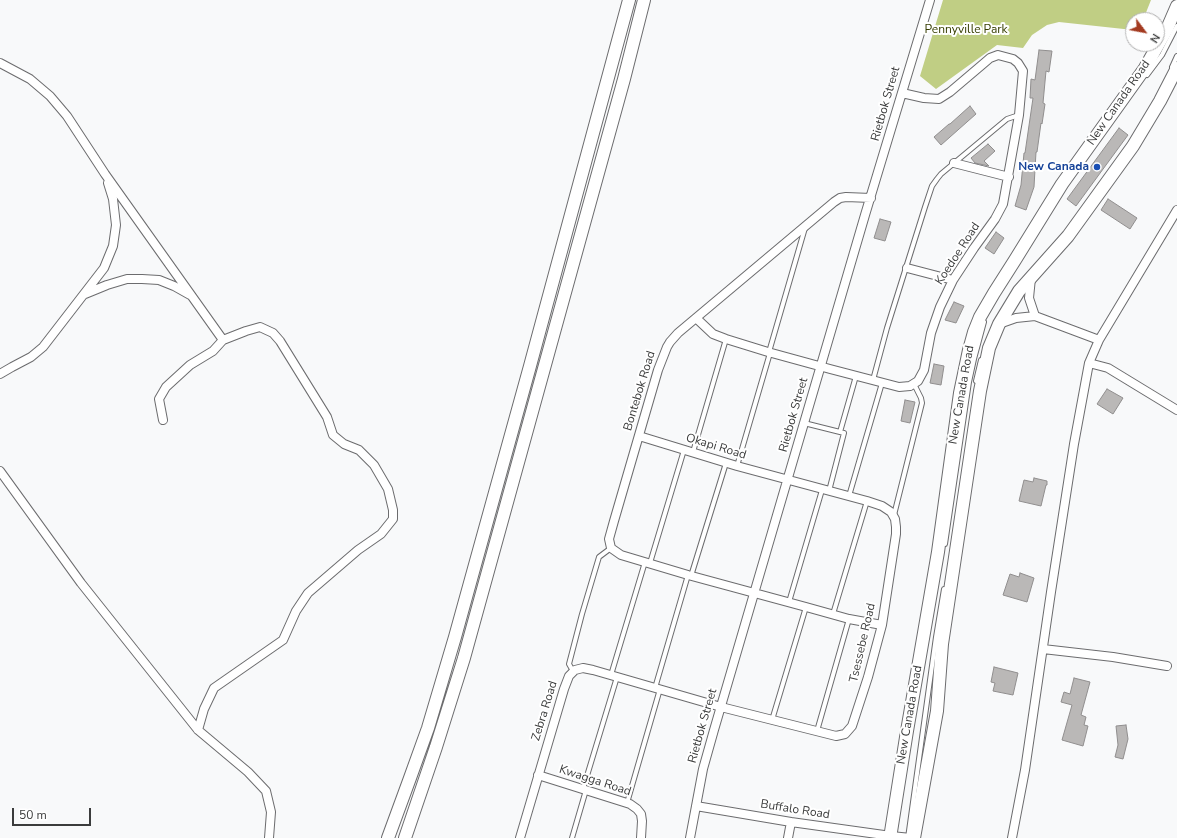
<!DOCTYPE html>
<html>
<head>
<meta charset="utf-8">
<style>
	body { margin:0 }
	#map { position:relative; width:1177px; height:838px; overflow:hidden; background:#f8f9fa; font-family:"Nunito Sans",sans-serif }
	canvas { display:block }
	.north { position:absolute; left:1125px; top:12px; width:40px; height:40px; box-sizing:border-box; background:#fff; border:1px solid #b1b1b1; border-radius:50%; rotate:122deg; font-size:11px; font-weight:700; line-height:16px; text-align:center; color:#3b3c3c }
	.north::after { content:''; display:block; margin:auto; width:14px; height:18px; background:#a33a20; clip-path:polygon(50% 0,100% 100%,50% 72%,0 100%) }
	.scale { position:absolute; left:12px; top:808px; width:79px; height:18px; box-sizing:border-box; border:2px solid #3b3c3c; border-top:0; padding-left:5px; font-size:12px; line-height:14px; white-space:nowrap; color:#3b3c3c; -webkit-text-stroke:3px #fff; paint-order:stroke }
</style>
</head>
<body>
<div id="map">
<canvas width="1177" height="838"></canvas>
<div class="north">N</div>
<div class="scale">50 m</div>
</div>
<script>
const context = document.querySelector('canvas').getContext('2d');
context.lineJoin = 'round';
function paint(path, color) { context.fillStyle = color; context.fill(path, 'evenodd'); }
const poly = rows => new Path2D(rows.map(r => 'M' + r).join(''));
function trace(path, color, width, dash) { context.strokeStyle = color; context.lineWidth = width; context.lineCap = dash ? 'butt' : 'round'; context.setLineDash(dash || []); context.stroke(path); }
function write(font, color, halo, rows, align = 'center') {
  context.font = font + ' "Nunito Sans",sans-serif'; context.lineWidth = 4; context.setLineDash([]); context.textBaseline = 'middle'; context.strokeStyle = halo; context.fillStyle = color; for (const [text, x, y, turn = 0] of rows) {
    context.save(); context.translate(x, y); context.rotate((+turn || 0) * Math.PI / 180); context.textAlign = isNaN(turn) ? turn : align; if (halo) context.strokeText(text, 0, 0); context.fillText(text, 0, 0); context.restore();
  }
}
paint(poly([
	[943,0,1151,0,1143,20,1133,20,1133,30,1059,22,1047,25,1032,35,1023,48,997,45,936,89,920,76]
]), '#c0ce84');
const building = poly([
	[1039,50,1052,51,1049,72,1046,71,1043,103,1045,104,1042,124,1041,123,1037,152,1036,152,1034,187,1026,210,1015,206,1021,185,1024,153,1025,153,1033,98,1030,98,1031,79,1035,80,1039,50],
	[970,106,976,114,941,145,934,137,949,124,950,124,970,106],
	[1119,128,1128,135,1076,206,1067,199,1119,128],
	[988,144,995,151,984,161,989,166,975,163,971,158,988,144],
	[1108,199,1137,218,1130,229,1101,210,1108,199],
	[880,219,891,222,885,241,874,238,880,219],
	[996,232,1004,238,994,254,985,248,996,232],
	[954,302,964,306,956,323,945,320,954,302],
	[934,364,944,366,941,385,930,383,934,364],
	[1107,389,1123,398,1113,414,1097,404,1107,389],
	[905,400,915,402,910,423,901,421,905,400],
	[1034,478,1047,481,1047,485,1046,485,1041,506,1019,501,1024,480,1033,482,1034,478],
	[1020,573,1034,578,1027,602,1003,595,1010,574,1019,577,1020,573],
	[994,667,1018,673,1013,695,993,691,995,683,991,682,994,667],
	[1074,678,1090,682,1081,715,1086,717,1084,725,1088,726,1083,746,1062,740,1072,705,1061,702,1064,692,1070,694,1074,678],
	[1126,725,1128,739,1123,759,1115,757,1118,745,1116,726,1126,725]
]);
paint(building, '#bab8b7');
trace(building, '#908e8e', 1);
const service = poly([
	[1172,67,1177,56],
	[1147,75,1162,55,1177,26],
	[769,352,805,228],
	[873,380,887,328,925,207,932,186,937,179,941,174,1007,119,1019,115],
	[976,381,981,360],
	[804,423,844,433,829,491],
	[840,432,856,376],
	[693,452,726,339],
	[737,466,770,353],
	[849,496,882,383],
	[894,515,922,403,921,398,914,384],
	[945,544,969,382,974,359,984,322],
	[650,563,684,450],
	[691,576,726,463],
	[789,602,822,490],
	[833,614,867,501],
	[573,671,569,664,582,614,599,557,611,548],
	[611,675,645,562],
	[655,688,688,575],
	[772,720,806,607],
	[817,731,849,619],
	[583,789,617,677],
	[627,803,660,689],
	[572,838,586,790],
	[908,838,936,637,944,589]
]);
const minor = poly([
	[0,63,30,79,50,96,67,116,105,174,223,340],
	[954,163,1009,177],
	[871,198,846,197,840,198,834,202,678,333,670,342,667,347,658,370,614,521,609,539,611,548,621,555,688,575,806,607,849,619,882,625],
	[907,268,953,280],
	[1031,278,1029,298,1035,316],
	[85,294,107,285,127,279,142,279,159,280,174,286,190,295],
	[696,318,713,334,726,339,768,352,830,369,899,387,910,386,918,381,924,370,931,333,940,307,953,280,974,248,995,219,1003,204,1019,115,1023,71,1018,63,1013,59,998,55,990,58,983,64,950,92,939,99,924,98,902,93],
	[999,324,1016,318,1035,316,1099,340],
	[1089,363,1108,368,1177,410],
	[0,374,12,367,31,357,43,347,104,268,113,246,116,225,113,199,108,183],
	[163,420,159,399,166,387,190,365,213,351,223,340,246,331,260,327,273,333,280,341,327,417,333,435,344,444,359,450,374,465,388,489,393,510,393,519,381,534,358,550,308,593,296,611,283,640,214,688,204,709,198,730],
	[0,471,81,583,198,730,248,772,266,791,271,812,269,838],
	[1043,649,1113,657,1167,666],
	[538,775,630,804,637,809,641,814,642,821,641,838],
	[696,806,791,822,891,836,911,838],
	[520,838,564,689,569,676,575,670,583,668,593,670,721,707,836,736,845,734,852,726,868,677,882,625,896,534,896,527,895,519,891,512,882,506,867,501,737,466,639,436],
	[690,838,703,769,714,730,865,215,930,0],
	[788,838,791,822],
	[1012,838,1025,770,1051,592,1074,444,1089,363,1099,340,1177,210]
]);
const secondary = poly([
	[388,838,410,778,428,728,455,637,530,366,629,0],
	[405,838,436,747,464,658,624,79,644,0],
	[890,838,907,731,938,552,960,393,969,350,974,332,980,317,994,293,1015,260,1062,184,1145,68,1167,29,1177,6],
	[914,838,937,711,942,644,980,391,989,348,999,324,1019,291,1068,236,1133,146,1160,101,1177,68]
]);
trace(service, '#6c6c6e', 6);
trace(minor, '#6c6c6e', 10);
trace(secondary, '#6c6c6e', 14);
trace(service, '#fff', 4);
trace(minor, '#fff', 8);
trace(secondary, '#fff', 12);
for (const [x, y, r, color] of [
	[1097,167,4,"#1a4fb4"]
]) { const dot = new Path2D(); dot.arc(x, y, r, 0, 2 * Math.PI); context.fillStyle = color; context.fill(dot); trace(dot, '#fff', 1.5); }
write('12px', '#363d00', '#fff', [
	["Pennyville Park",966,30]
]);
write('12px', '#3b3c3c', '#fff', [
	["New Canada Road",1119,103,-55],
	["Rietbok Street",886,104,-74],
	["Koedoe Road",958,254,-57],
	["Bontebok Road",640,391,-73],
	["New Canada Road",962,395,-80],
	["Rietbok Street",794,415,-74],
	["Okapi Road",716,447,17],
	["Tsessebe Road",863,643,-77],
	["Zebra Road",545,711,-73],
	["New Canada Road",910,715,-80],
	["Rietbok Street",703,726,-74],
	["Kwagga Road",595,781,18],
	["Buffalo Road",795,810,9]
]);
write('bold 12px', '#164399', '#fff', [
	["New Canada",1089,167]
], 'right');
</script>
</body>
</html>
